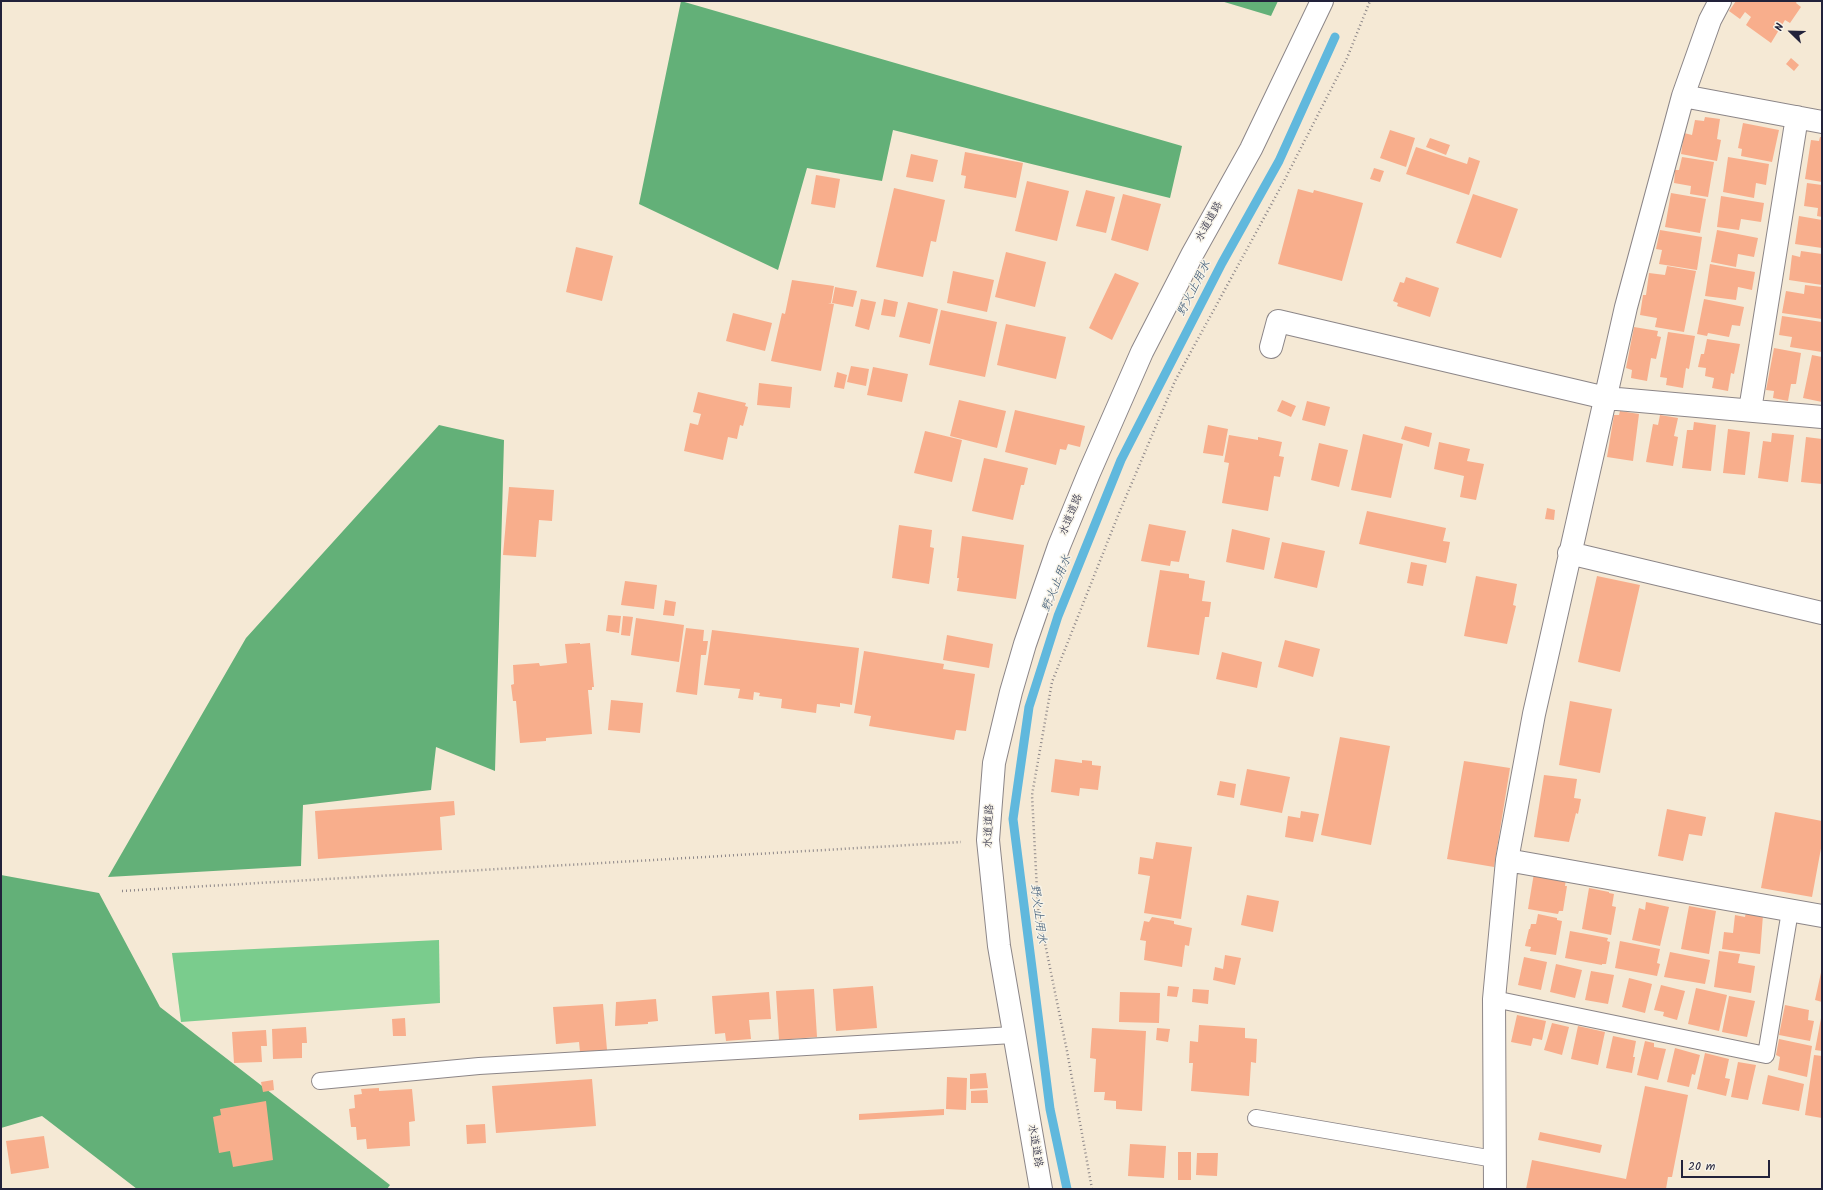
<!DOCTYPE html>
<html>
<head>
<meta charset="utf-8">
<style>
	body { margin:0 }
	#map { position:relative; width:1823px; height:1190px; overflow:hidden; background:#f5e9d5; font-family:Kalam,sans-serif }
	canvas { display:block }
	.frame { position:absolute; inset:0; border:2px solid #22223b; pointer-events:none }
	.north { position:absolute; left:1771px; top:12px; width:40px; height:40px; -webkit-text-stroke:3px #f7f3e8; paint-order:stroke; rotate:293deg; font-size:11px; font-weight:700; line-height:16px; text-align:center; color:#22223b }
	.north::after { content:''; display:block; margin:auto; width:14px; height:18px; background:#22223b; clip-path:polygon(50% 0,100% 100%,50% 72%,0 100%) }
	.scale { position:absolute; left:1681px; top:1160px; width:89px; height:18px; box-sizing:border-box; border:2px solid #22223b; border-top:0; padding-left:5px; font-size:12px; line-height:14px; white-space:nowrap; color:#22223b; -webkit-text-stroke:3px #f7f3e8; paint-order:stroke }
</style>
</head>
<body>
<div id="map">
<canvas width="1823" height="1190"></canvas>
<div class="frame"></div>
<div class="north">N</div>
<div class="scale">20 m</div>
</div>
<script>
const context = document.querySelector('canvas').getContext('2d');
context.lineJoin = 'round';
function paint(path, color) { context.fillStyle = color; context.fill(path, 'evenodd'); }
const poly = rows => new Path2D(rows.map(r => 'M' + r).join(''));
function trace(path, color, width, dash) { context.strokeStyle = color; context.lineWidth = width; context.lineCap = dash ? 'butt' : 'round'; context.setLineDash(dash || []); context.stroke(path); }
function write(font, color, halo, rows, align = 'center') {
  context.font = font + ' Kalam,"Klee One",sans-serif'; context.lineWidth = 3; context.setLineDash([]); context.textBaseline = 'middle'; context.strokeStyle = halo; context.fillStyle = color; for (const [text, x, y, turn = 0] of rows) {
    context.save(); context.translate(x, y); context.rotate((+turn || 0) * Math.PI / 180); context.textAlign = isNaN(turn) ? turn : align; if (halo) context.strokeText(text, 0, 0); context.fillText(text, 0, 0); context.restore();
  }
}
paint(poly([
	[439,940,440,1003,181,1022,172,953]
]), '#7acc8d');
paint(poly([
	[681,1,1182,146,1170,198,893,130,882,181,807,168,778,270,639,204],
	[1221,1,1278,1,1271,16],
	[439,425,504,440,495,771,436,747,431,790,303,805,301,866,108,877,246,638],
	[1,875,99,893,160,1007,390,1185,387,1189,137,1189,42,1116,1,1128]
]), '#63b078');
trace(poly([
	[1067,1189,1050,1109,1013,819,1029,707,1058,616,1121,460,1222,263,1279,161,1335,37]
]), '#60b8dd', 9);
paint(poly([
	[1736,1,1797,1,1796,3,1801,7,1790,23,1785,20,1771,43,1746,25,1751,17,1745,12,1740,19,1729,11],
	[1791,58,1799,65,1794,71,1786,64],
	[1705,117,1720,119,1717,139,1721,140,1717,161,1681,154,1684,133,1692,135,1695,120,1704,121],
	[1743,123,1779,130,1772,162,1741,156,1742,149,1738,148],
	[1390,130,1415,138,1406,167,1380,158],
	[1820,137,1822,137,1822,182,1805,179,1811,140,1819,141],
	[1430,138,1450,145,1446,155,1426,147],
	[1416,147,1467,164,1469,157,1480,161,1469,195,1406,174],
	[965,152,1023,163,1016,198,964,188,966,176,961,175],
	[911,154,938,160,933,182,906,177],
	[1682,157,1714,162,1708,197,1690,194,1691,186,1674,183,1675,170,1679,170],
	[1728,157,1769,164,1766,185,1756,183,1754,198,1723,192],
	[1374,168,1384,171,1380,182,1370,179],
	[816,175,840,179,835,208,811,204],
	[1027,181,1069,191,1057,241,1015,231],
	[1807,183,1822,185,1822,217,1817,216,1818,208,1804,206],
	[894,188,945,200,936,242,931,241,923,277,876,267],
	[1298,189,1313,193,1314,190,1363,203,1342,281,1278,264],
	[1086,190,1115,197,1106,233,1076,226],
	[1671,193,1706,199,1700,233,1665,227],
	[1123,194,1161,204,1148,251,1111,240],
	[1473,194,1518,209,1501,258,1456,243],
	[1721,196,1764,203,1761,222,1741,219,1739,230,1717,227],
	[1799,216,1822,220,1822,248,1795,244],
	[1660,230,1702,237,1697,270,1659,264,1662,250,1656,249],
	[1717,230,1758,238,1754,257,1738,254,1736,267,1711,262],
	[576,247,613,256,602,301,566,292],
	[1801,251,1822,254,1822,285,1789,280,1792,255,1800,257],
	[1006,252,1046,262,1035,307,995,297],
	[1710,264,1755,272,1752,290,1738,287,1736,300,1705,296],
	[1667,266,1696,271,1684,332,1655,327,1657,318,1640,315,1643,295,1646,295,1649,273,1665,275],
	[953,271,994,280,987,312,947,303],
	[1115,273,1139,283,1112,340,1089,328],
	[1406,277,1439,288,1430,317,1397,306,1398,303,1393,301,1400,282,1404,283],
	[792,280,834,286,831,303,828,303,834,304,821,371,771,361,782,313,785,314],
	[1805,285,1822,287,1822,319,1782,313,1786,291,1804,294],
	[835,287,857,291,853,307,832,303],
	[861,299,876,302,869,330,855,326],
	[884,299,898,302,895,317,881,315],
	[1704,299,1744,307,1740,326,1732,325,1729,337,1708,333,1707,336,1697,334],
	[908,302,938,309,930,344,899,337],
	[941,310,997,322,985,377,929,365],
	[733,313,772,323,765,351,726,341],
	[1782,316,1822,322,1822,352,1790,347,1792,337,1779,335],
	[1006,324,1066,337,1056,379,997,365],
	[1634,327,1658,331,1657,336,1661,337,1656,359,1651,358,1647,381,1631,378,1632,370,1626,368],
	[1668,332,1695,336,1689,369,1686,368,1683,388,1666,385,1667,378,1660,377],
	[1707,339,1740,344,1734,374,1731,373,1728,391,1712,388,1714,378,1705,376,1706,368,1698,367,1701,354,1704,354],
	[1774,348,1801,353,1796,384,1791,384,1788,401,1773,398,1774,391,1766,390],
	[1812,355,1822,357,1822,402,1803,398],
	[851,366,869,369,866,386,847,382],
	[873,367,908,374,902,402,867,395],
	[837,372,847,375,844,389,834,387],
	[759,383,792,387,790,408,757,405],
	[698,392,746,403,745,406,748,407,743,426,740,425,737,439,728,437,723,460,684,451,690,423,698,425,701,414,693,412],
	[959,400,1006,411,997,448,950,436],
	[1282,400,1296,406,1291,417,1277,411],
	[1307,401,1330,407,1325,426,1302,420],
	[1015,410,1085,426,1080,447,1068,444,1066,450,1060,449,1056,465,1005,452],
	[1620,411,1639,414,1633,461,1607,457,1614,415,1619,415],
	[1660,415,1678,418,1674,436,1678,437,1673,466,1646,462,1653,424,1658,425],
	[1694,422,1716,425,1711,471,1682,468,1687,430,1693,430],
	[1208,425,1228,429,1223,456,1203,453],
	[1405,426,1432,433,1429,447,1401,439],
	[1728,429,1750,432,1745,475,1723,473],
	[925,431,962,440,952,482,914,473],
	[1772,433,1794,435,1788,482,1758,478,1763,441,1771,442],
	[1363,434,1403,444,1391,498,1351,490],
	[1229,435,1258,440,1258,437,1282,442,1279,456,1284,457,1280,477,1274,476,1268,511,1222,503,1229,463,1224,462],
	[1806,437,1822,439,1822,484,1801,482],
	[1439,442,1470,449,1467,461,1484,464,1476,500,1460,497,1464,476,1434,469],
	[1319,443,1348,450,1339,487,1311,480],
	[984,458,1028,468,1024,485,1021,485,1013,520,972,511],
	[509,487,554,490,552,521,539,520,536,557,503,555],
	[1547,508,1555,510,1554,520,1545,519],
	[1367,511,1446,528,1443,541,1450,542,1446,563,1359,544],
	[1149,524,1186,531,1179,562,1171,561,1170,566,1141,561],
	[899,525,932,530,930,547,934,548,929,584,892,578],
	[1232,529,1270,538,1264,570,1226,562],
	[962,536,1024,545,1016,599,957,591,959,578,957,578],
	[1282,542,1325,551,1317,588,1274,578],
	[1411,562,1427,565,1423,586,1407,583],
	[1160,570,1189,574,1189,578,1205,581,1202,601,1211,602,1209,617,1205,617,1199,655,1147,647],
	[1476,576,1517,584,1513,605,1516,606,1507,644,1464,636],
	[1597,576,1640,585,1620,672,1578,662],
	[625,581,657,585,654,609,621,605],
	[665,600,676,602,674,616,663,615],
	[608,615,621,616,619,633,606,631],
	[623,616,633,617,630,636,621,635],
	[636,618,684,625,679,662,631,655],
	[686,628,704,630,703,641,708,641,706,655,701,655,697,695,676,692],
	[712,630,859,648,852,705,840,703,840,707,817,704,816,713,781,708,782,699,759,696,760,693,754,692,753,700,738,698,740,689,704,685],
	[947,635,993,644,989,668,943,660],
	[1285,640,1320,649,1313,677,1278,667],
	[580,643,580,644,590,643,594,687,592,687,592,690,588,690,592,734,546,738,546,741,520,743,516,701,513,701,511,685,514,684,513,665,539,663,540,666,567,663,565,644],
	[864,651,944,664,943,669,975,674,966,731,956,730,954,740,869,726,871,716,854,713],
	[1222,652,1262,662,1257,688,1216,679],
	[611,700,643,703,640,733,608,730],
	[1570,701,1612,709,1600,773,1559,765],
	[1340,737,1390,746,1371,845,1321,835],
	[1055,759,1082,763,1082,760,1092,761,1092,765,1101,766,1098,790,1080,788,1079,796,1051,792],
	[1464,761,1510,768,1494,867,1447,859],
	[1247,769,1290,777,1282,813,1240,805],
	[1544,775,1577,779,1574,798,1581,799,1578,814,1576,813,1569,842,1534,837],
	[1220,781,1236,784,1234,798,1217,795],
	[454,801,455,815,440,817,442,850,318,859,315,811],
	[1667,809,1706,817,1702,836,1689,834,1683,861,1658,856],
	[1301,811,1319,814,1313,842,1285,837,1288,816,1300,818],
	[1775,812,1822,821,1822,843,1812,897,1761,888],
	[1156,842,1192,847,1181,919,1144,913,1150,876,1138,874,1140,857,1153,859],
	[1534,873,1566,879,1565,886,1567,886,1563,911,1559,911,1558,914,1528,909],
	[1589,888,1609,892,1609,893,1614,894,1612,906,1616,907,1611,935,1582,929],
	[1247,895,1279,901,1273,932,1241,925],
	[1646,902,1669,907,1660,946,1632,940,1639,908,1645,910],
	[1689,906,1716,911,1709,954,1681,949],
	[1746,912,1763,915,1760,954,1722,949,1724,932,1733,933,1735,915,1745,917],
	[1538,914,1557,918,1557,920,1562,921,1556,955,1530,951,1531,947,1525,946,1529,929,1530,929,1531,924,1536,924],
	[1152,917,1174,921,1174,924,1192,928,1189,946,1185,945,1182,967,1144,960,1146,941,1140,940,1144,921,1149,922],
	[1570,931,1608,938,1607,941,1610,942,1606,964,1602,964,1602,965,1565,958],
	[1620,941,1660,949,1657,963,1660,964,1657,976,1615,968],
	[1719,951,1740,954,1738,963,1755,966,1751,993,1714,987],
	[1670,952,1710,960,1705,984,1664,977],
	[1225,955,1241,958,1235,985,1213,980,1215,967,1223,969],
	[1524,957,1547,962,1541,990,1518,985],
	[1556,964,1582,970,1575,998,1550,992],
	[1822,968,1822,1002,1815,1000],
	[1591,971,1614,975,1608,1004,1585,1000],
	[1629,978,1652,984,1645,1013,1622,1007],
	[1661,985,1685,991,1677,1020,1663,1016,1664,1012,1654,1010],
	[873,986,877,1028,836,1031,833,989],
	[1168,986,1179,987,1177,997,1167,996],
	[1696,988,1727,995,1719,1031,1688,1024],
	[814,989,817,1037,779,1040,776,991],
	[1193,989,1209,990,1208,1004,1192,1002],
	[769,992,771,1019,749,1020,751,1039,726,1041,725,1033,715,1034,712,996],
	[1120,992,1160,993,1159,1023,1119,1022],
	[1729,996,1755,1001,1747,1037,1722,1032],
	[656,999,658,1021,648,1022,648,1024,615,1026,616,1002],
	[603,1004,607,1050,580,1052,579,1042,556,1044,553,1007],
	[1785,1005,1809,1010,1808,1020,1814,1021,1810,1041,1779,1035],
	[1517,1015,1546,1021,1542,1040,1533,1038,1531,1046,1511,1042],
	[405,1018,406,1036,393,1036,392,1019],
	[1821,1018,1822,1018,1822,1051,1815,1050],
	[1552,1023,1569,1027,1562,1055,1544,1050],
	[1199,1025,1245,1028,1245,1038,1257,1039,1256,1063,1251,1062,1249,1096,1191,1091,1193,1063,1189,1063,1190,1041,1198,1042],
	[1578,1026,1605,1032,1598,1065,1571,1059],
	[306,1027,307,1043,302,1043,302,1058,273,1059,272,1029],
	[1092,1028,1146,1031,1142,1111,1116,1109,1116,1101,1104,1100,1105,1092,1094,1092,1096,1059,1090,1058],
	[1157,1028,1170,1029,1168,1042,1156,1040],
	[266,1030,267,1046,261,1046,262,1062,234,1063,232,1032],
	[1613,1036,1636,1041,1633,1057,1635,1057,1632,1073,1606,1068],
	[1779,1039,1812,1046,1807,1077,1778,1070,1780,1057,1776,1055],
	[1645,1041,1654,1043,1654,1047,1666,1049,1658,1080,1637,1075],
	[1675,1048,1700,1055,1695,1075,1692,1074,1689,1087,1667,1082],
	[1705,1053,1729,1059,1725,1078,1730,1079,1726,1096,1697,1089],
	[1814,1055,1822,1056,1822,1118,1805,1115],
	[1738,1062,1756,1065,1748,1100,1731,1097],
	[986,1073,988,1088,970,1089,970,1074],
	[1768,1075,1804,1084,1799,1111,1762,1104],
	[947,1077,967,1078,966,1110,946,1109],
	[592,1079,596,1126,496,1133,492,1086],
	[273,1080,274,1090,263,1092,261,1082],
	[1645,1086,1688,1095,1672,1177,1668,1177,1666,1189,1526,1189,1532,1160,1626,1179],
	[379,1088,379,1091,412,1089,415,1121,409,1122,410,1146,367,1149,366,1139,357,1140,356,1127,351,1127,349,1109,355,1108,354,1095,362,1094,361,1089],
	[987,1090,988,1103,971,1103,971,1091],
	[266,1101,273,1160,233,1167,230,1151,219,1153,213,1117,221,1115,220,1109],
	[944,1109,944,1115,859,1120,859,1114],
	[485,1124,486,1143,467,1144,466,1125],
	[1540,1132,1602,1145,1600,1153,1538,1140],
	[44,1136,49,1168,11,1174,6,1141],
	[1130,1144,1166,1146,1164,1178,1128,1176],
	[1178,1152,1191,1152,1191,1180,1178,1180],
	[1197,1153,1218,1153,1217,1176,1196,1175]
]), '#f8ae8c');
const service = poly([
	[1494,999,1766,1055,1790,911],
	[320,1081,479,1066,1013,1035],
	[1256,1118,1494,1159]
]);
const minor = poly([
	[1683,96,1822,122],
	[1271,347,1278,321,1606,398,1822,417],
	[1750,410,1797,117],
	[1569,553,1822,613],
	[1507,860,1822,916],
	[1495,1189,1494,999,1507,860,1534,714,1626,307,1683,96,1710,20,1720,1]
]);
const tertiary = poly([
	[1041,1189,999,946,988,840,994,763,1011,692,1025,644,1059,546,1089,473,1142,352,1193,253,1251,149,1322,1]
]);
trace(service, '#8c8688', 18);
trace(minor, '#8c8688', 24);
trace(tertiary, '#8c8688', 24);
trace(poly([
	[122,891,961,842],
	[1092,1189,1067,1051,1038,909,1032,795,1052,682,1117,518,1175,381,1283,183,1347,58,1370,1]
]), '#8c8688', 2.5, [1, 3]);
trace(service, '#fff', 16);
trace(minor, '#fff', 22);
trace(tertiary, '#fff', 22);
write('11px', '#22223b', '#f7f3e8', [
	["水道道路",1210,222,-61],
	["水道道路",1072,515,-68],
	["水道道路",990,826,-88],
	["水道道路",1034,1146,80]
]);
write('italic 12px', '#385674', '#f7f3e8', [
	["野火止用水",1195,289,-63],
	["野火止用水",1058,584,-68],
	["野火止用水",1037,914,83]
]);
</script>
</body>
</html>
